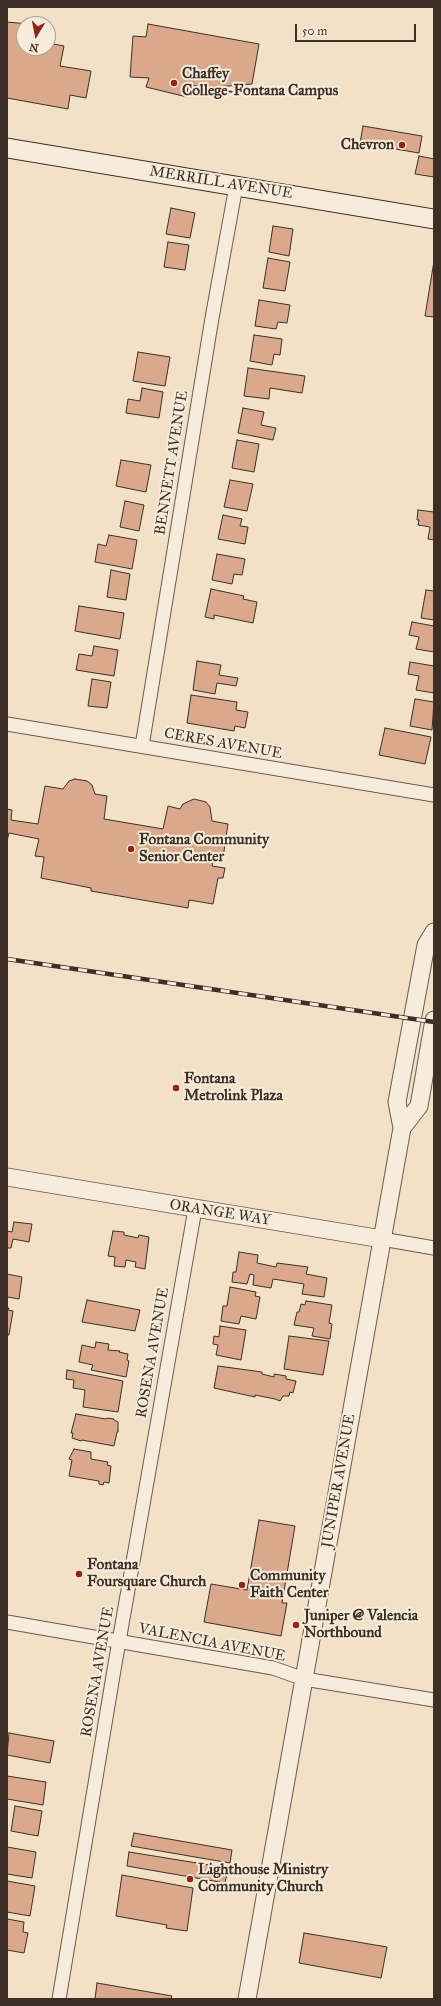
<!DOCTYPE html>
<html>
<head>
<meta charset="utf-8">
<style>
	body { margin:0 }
	#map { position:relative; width:441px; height:2006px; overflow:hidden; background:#f2e1c7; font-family:"IM FELL Great Primer",serif }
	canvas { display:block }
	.frame { position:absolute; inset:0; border:8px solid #3e2f26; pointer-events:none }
	.north { position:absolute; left:16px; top:16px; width:40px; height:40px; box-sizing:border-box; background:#f7ecdb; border:1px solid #ada093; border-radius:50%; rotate:190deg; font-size:11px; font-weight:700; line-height:16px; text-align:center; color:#3e2f26 }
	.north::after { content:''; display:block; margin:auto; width:14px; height:18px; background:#8f2418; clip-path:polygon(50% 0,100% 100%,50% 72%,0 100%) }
	.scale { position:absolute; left:295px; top:24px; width:121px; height:18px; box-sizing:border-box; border:2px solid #3e2f26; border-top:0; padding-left:5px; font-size:12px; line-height:14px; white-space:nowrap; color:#3e2f26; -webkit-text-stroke:3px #f7ecdb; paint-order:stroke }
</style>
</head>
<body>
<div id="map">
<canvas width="441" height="2006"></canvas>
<div class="frame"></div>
<div class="north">N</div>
<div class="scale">50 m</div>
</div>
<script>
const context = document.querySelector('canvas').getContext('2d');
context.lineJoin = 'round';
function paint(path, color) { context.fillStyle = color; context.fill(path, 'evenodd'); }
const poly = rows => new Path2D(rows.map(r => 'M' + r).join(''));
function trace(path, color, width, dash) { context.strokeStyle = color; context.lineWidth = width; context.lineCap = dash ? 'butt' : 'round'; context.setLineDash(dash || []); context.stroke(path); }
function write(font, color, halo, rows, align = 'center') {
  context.font = font + ' "IM FELL Great Primer",serif'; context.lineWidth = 4; context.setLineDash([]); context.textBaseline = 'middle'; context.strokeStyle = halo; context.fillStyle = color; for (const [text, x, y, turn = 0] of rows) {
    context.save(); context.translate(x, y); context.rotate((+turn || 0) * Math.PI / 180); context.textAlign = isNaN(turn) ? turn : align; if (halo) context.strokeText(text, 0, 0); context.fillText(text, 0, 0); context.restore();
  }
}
const building = poly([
	[7,22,28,24,24,24,24,48,48,48,48,43,64,46,60,66,91,71,86,98,70,95,68,109,7,98,7,22],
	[148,24,259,44,252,84,216,87,188,85,187,97,146,87,149,78,130,77,133,36,146,37,148,24],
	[363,126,422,136,419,153,360,143,363,126],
	[419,156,434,159,434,177,415,174,419,156],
	[171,208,195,213,190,238,166,234,171,208],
	[273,226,293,229,289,256,269,252,273,226],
	[168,242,189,245,185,270,164,267,168,242],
	[268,258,290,262,285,291,263,288,268,258],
	[434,261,434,317,425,316,434,261],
	[259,300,290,305,287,323,278,322,276,329,255,326,259,300],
	[254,335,282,339,280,355,274,354,272,365,250,361,254,335],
	[138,352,170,357,165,386,133,381,138,352],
	[248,368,305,376,302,393,270,388,269,399,244,396,248,368],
	[142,388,163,392,159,418,126,413,128,399,140,401,142,388],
	[243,408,264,412,261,425,276,428,273,440,238,433,243,408],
	[237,440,259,444,254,472,232,468,237,440],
	[121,460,151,465,146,492,116,486,121,460],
	[230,480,253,484,247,511,224,507,230,480],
	[125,501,144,505,139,531,120,527,125,501],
	[418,510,434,512,434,540,428,539,430,527,418,525,419,520,417,520,418,510],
	[223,515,242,519,240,526,248,527,245,544,218,539,223,515],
	[109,535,137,540,132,569,95,562,98,544,106,546,109,535],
	[217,554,245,559,242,575,234,574,232,584,212,580,217,554],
	[111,570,130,574,126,600,107,597,111,570],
	[211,589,244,596,243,599,257,602,253,623,214,615,214,619,205,617,211,589],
	[426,590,434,591,434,620,421,618,426,590],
	[79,606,124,613,120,639,75,631,79,606],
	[412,622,434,626,434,652,416,649,419,637,409,635,412,622],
	[94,646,118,650,114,676,76,670,79,654,92,656,94,646],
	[197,661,221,665,219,675,238,678,236,686,217,683,215,694,193,690,197,661],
	[410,662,434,666,434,693,416,690,419,676,408,674,410,662],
	[92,679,111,682,107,708,88,706,92,679],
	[191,695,237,702,236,710,248,712,245,728,235,726,234,731,187,723,191,695],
	[415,699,434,702,432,730,410,726,415,699],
	[385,728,431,737,425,764,379,755,385,728],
	[75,779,87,781,92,785,95,794,107,796,104,819,163,829,168,806,180,809,183,804,194,799,206,802,210,807,212,821,228,824,223,858,214,857,212,866,225,868,223,878,218,878,213,904,189,900,188,908,91,891,91,888,41,878,44,857,35,856,39,839,9,833,7,841,7,809,12,810,11,820,38,824,45,786,63,789,69,781,75,779],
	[14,1222,32,1224,29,1242,13,1239,11,1248,7,1248,7,1231,12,1232,14,1222],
	[113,1231,124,1232,124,1235,138,1238,139,1235,149,1237,145,1269,135,1267,136,1262,126,1260,125,1267,114,1266,115,1257,108,1256,113,1231],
	[239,1252,258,1255,257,1263,276,1267,277,1263,308,1267,306,1274,327,1278,324,1297,302,1294,304,1284,273,1279,271,1288,253,1285,254,1275,250,1274,247,1284,232,1282,233,1272,236,1272,239,1252],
	[7,1274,22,1277,19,1299,7,1297,7,1274],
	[230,1287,256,1292,255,1296,260,1297,256,1319,241,1316,239,1324,221,1321,223,1306,227,1306,230,1287],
	[87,1300,140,1310,135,1331,82,1322,87,1300],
	[306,1301,332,1305,329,1323,332,1324,330,1339,312,1336,314,1328,294,1325,297,1312,299,1312,301,1304,305,1305,306,1301],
	[7,1308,9,1308,8,1310,13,1311,9,1335,7,1335,7,1308],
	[220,1326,246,1330,241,1360,216,1355,218,1345,213,1344,214,1336,219,1337,220,1326],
	[289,1336,329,1341,323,1375,284,1369,289,1336],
	[96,1342,109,1344,108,1350,120,1351,119,1352,128,1354,127,1360,129,1361,126,1377,91,1370,93,1365,79,1362,82,1345,95,1348,96,1342],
	[218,1366,262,1372,262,1374,274,1377,274,1374,286,1376,286,1379,296,1381,293,1393,290,1392,289,1396,283,1396,280,1401,275,1399,255,1395,255,1397,214,1388,218,1366],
	[67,1370,123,1381,118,1412,83,1407,85,1390,73,1388,74,1380,66,1379,67,1370],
	[76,1414,106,1419,107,1418,114,1419,114,1420,118,1422,118,1432,117,1432,114,1446,82,1440,81,1441,72,1438,73,1433,71,1433,76,1414],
	[74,1449,91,1452,91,1459,108,1462,107,1465,111,1466,109,1483,104,1482,103,1485,99,1484,99,1481,69,1476,72,1460,69,1459,74,1449],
	[259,1520,295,1526,282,1603,287,1603,281,1636,204,1622,211,1584,247,1590,259,1520],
	[9,1733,54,1741,50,1763,7,1755,9,1733],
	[7,1776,46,1782,43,1805,7,1799,7,1776],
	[15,1806,42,1811,38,1836,11,1831,15,1806],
	[134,1833,232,1850,230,1863,131,1846,134,1833],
	[7,1847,36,1852,32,1878,7,1874,7,1847],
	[129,1852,228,1868,225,1883,127,1866,129,1852],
	[122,1875,193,1888,187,1931,166,1928,167,1925,116,1916,122,1875],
	[7,1881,35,1886,30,1916,7,1912,7,1881],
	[7,1919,24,1922,23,1932,28,1933,24,1953,7,1950,7,1919],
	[304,1933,387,1947,381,1978,299,1963,304,1933],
	[97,1983,172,1996,171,1999,95,1999,97,1983]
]);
paint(building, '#daa88c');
trace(building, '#3e2f26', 1);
const minor = poly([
	[7,724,434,795],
	[142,746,212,318,236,186],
	[382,1239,434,1248],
	[7,1622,273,1668,304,1679,434,1700],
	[59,1999,115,1664,195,1209]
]);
const tertiary = poly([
	[402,1128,419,1106,434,1020],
	[7,1177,382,1239],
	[247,1999,402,1128,397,1102,426,945,434,932]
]);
const secondary = poly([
	[7,148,434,219]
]);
trace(minor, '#6b5c4e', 15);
trace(tertiary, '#6b5c4e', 19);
trace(secondary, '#3e2f26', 21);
trace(minor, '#f7ecdb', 13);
trace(tertiary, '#f7ecdb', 17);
trace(secondary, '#f7ecdb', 19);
const rail = poly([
	[7,959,434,1022]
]);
trace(rail, '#3e2f26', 4.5);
trace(rail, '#f7ecdb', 3, [9]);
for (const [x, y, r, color] of [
	[174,83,4,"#8f2418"],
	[402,145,4,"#8f2418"],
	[131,849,4,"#8f2418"],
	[176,1088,4,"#8f2418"],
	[79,1574,4,"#8f2418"],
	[242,1585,4,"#8f2418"],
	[296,1625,4,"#8f2418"],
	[190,1879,4,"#8f2418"]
]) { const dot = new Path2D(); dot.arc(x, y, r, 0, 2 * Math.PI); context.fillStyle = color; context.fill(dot); trace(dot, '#f7ecdb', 1.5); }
write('bold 15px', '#3e2f26', '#f7ecdb', [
	["Chaffey",182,74],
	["College-Fontana Campus",182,91],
	["Chevron",394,145,"right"],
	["Fontana Community",139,840],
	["Senior Center",139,857],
	["Fontana",184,1079],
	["Metrolink Plaza",184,1096],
	["Fontana",87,1565],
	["Foursquare Church",87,1582],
	["Community",250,1576],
	["Faith Center",250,1593],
	["Juniper @ Valencia",304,1616],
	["Northbound",304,1633],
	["Lighthouse Ministry",198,1870],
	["Community Church",198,1887]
], 'left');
write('15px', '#3e2f26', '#f7ecdb', [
	["MERRILL AVENUE",221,183,9],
	["BENNETT AVENUE",172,463,-81],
	["CERES AVENUE",223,744,10],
	["ORANGE WAY",220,1213,9],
	["ROSENA AVENUE",153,1353,-80],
	["JUNIPER AVENUE",339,1481,-80],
	["VALENCIA AVENUE",212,1643,11],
	["ROSENA AVENUE",98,1672,-80]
]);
</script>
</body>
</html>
